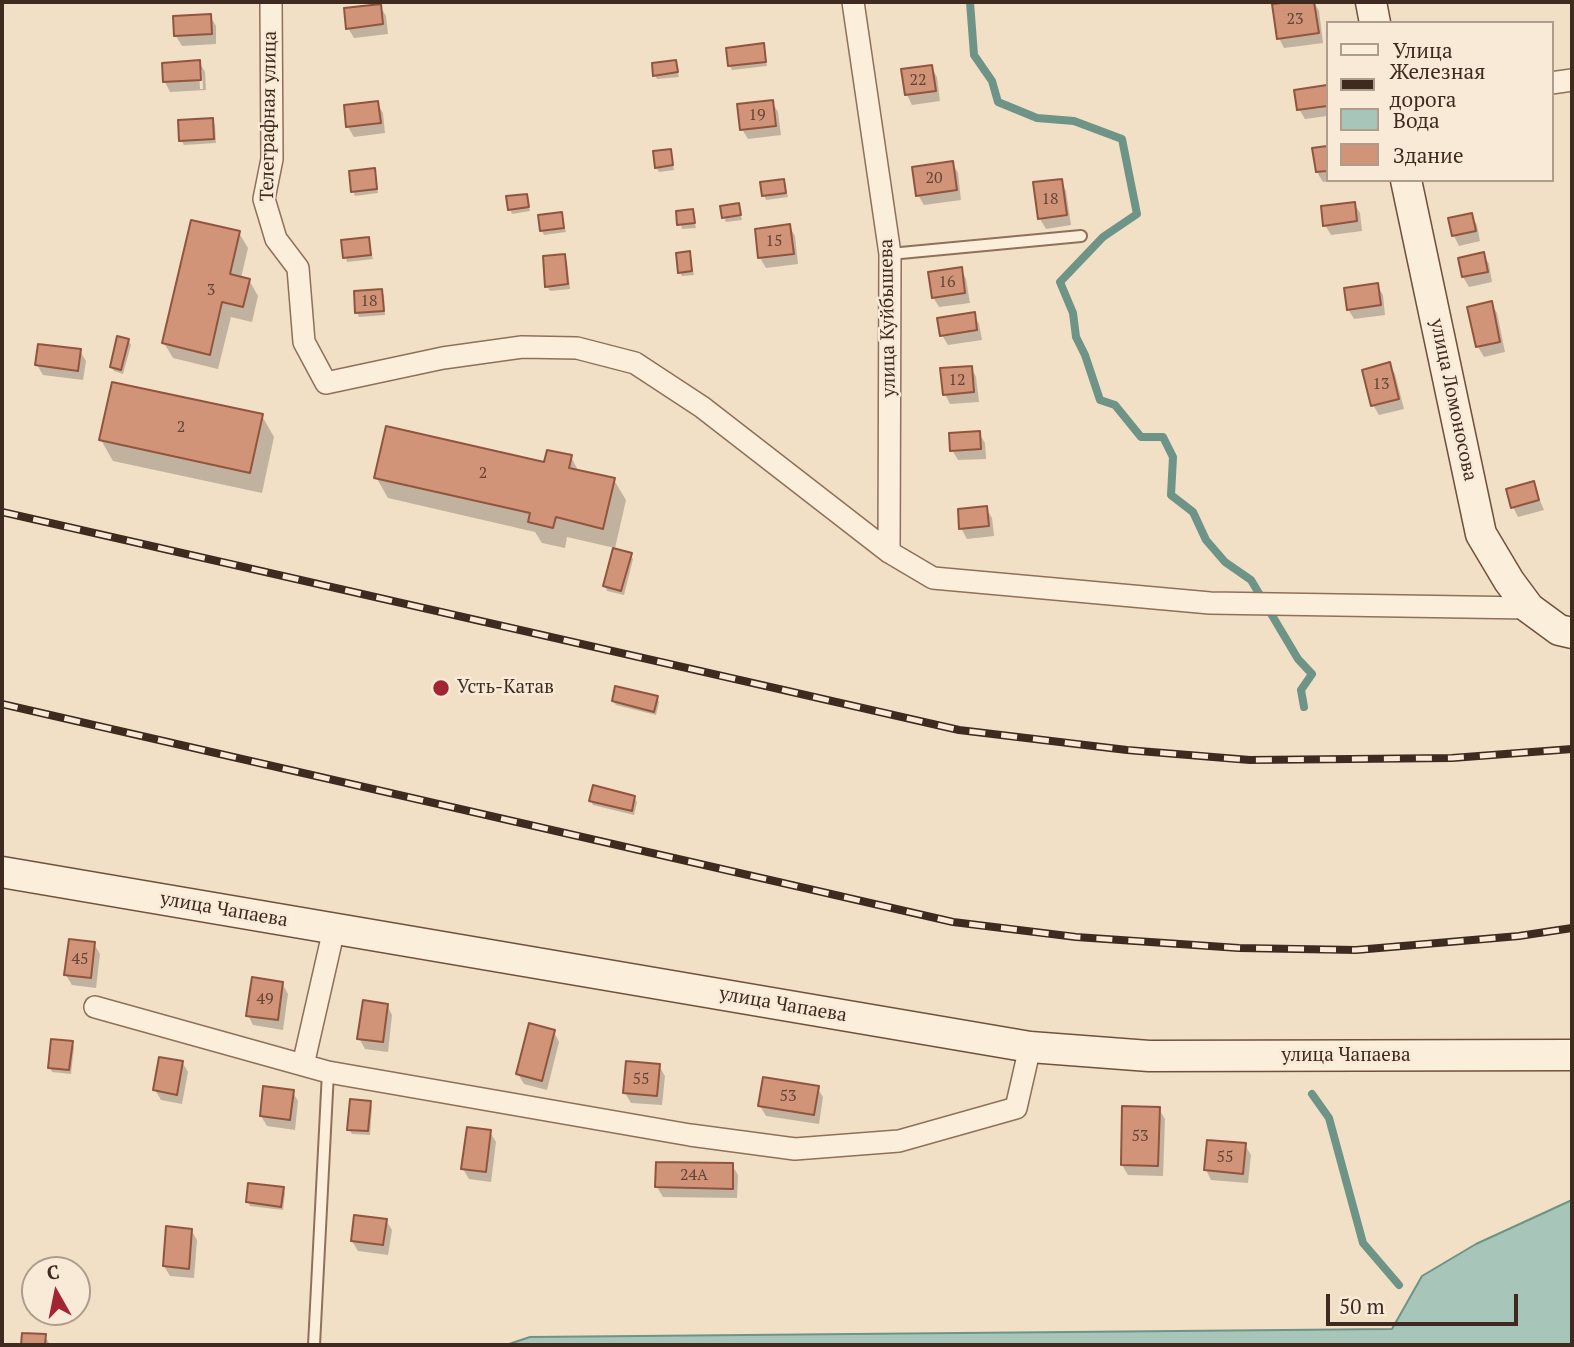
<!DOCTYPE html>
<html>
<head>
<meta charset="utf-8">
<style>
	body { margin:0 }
	#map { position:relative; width:1574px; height:1347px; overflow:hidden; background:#f1dfc6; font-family:"PT Serif",serif }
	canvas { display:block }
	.frame { position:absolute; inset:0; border:4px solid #3e2a1f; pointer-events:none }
	.legend { position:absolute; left:1326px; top:21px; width:228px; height:161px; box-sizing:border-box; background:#f8ead6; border:2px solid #ae9d8d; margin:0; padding:9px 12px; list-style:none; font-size:21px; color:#3e2a1f }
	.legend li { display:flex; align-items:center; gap:14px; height:35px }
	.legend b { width:35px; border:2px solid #ae9d8d }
	.north { position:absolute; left:21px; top:1256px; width:70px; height:70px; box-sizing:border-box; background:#f8ead6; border:2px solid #ae9d8d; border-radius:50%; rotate:351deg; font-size:19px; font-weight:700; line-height:28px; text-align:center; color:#3e2a1f }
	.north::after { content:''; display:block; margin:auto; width:24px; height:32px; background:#a22534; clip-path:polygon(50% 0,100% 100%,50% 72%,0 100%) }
	.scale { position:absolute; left:1326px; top:1294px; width:192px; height:32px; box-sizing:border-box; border:4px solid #3e2a1f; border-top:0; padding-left:9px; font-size:21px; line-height:24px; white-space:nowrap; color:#3e2a1f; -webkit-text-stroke:5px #f8ead6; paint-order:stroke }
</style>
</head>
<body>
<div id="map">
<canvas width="1574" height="1347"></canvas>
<div class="frame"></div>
<ul class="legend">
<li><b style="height:9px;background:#fbeeda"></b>Улица</li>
<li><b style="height:9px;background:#3e2a1f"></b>Железная дорога</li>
<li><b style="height:19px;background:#a7c5b9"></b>Вода</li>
<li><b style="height:19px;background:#d29479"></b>Здание</li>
</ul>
<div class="north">С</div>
<div class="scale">50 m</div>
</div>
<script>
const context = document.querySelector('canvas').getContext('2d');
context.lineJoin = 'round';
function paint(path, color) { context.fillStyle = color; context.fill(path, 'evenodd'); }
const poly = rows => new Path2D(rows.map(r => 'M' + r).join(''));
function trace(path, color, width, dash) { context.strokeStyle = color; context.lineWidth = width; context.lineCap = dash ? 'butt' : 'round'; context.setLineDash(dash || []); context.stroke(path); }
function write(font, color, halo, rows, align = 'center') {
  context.font = font + ' "PT Serif",serif'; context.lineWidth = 5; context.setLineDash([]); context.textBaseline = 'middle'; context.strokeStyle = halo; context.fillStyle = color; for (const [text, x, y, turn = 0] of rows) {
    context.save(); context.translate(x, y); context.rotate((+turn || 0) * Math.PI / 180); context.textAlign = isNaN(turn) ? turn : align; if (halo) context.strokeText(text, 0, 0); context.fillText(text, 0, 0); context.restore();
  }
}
const water = poly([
	[1572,1200,1572,1345,506,1345,530,1337,1392,1329,1422,1276,1476,1244,1572,1200]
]);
paint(water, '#a7c5b9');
trace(water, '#6d9486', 2);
paint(poly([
	[1304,2,1314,2,1319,11,1323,43,1284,48,1279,38,1274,6],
	[380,6,386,16,388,34,354,38,348,28],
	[210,16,216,26,216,44,182,46,176,36],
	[763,45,767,66,732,70,730,66],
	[199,62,205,72,206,90,170,92,165,82],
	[199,70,202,70,203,89,200,89],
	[675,62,679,77,657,79,655,75],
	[931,67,937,77,940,101,912,105,907,95],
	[1327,87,1327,116,1305,119,1299,109,1296,91],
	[772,102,778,112,781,135,748,139,742,129],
	[377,103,383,113,385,133,354,137,348,127],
	[212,120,215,125,216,143,184,145,181,140],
	[1327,148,1327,180,1333,180,1323,182,1317,172,1314,150],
	[670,151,674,170,659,172,656,167],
	[952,163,958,173,961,200,924,205,918,195],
	[374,170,378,193,355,196,353,191],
	[784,181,788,197,766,200,764,195],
	[1061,181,1066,191,1071,225,1046,229,1040,219,1035,184],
	[526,196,530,211,512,214,510,209],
	[1354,203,1360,213,1362,231,1331,235,1325,225],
	[738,205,742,220,726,222,724,217],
	[692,211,696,228,682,229,678,213],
	[561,214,566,232,544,235,542,231],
	[1471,215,1477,225,1480,241,1459,246,1454,236,1450,219],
	[789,226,795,236,798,264,766,268,760,258],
	[239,233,248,248,241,278,249,280,258,296,252,322,231,317,218,369,173,358,164,343],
	[368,239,373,259,347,262,343,242],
	[689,253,694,275,682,276,680,272],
	[1483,254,1489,264,1492,282,1469,287,1463,277,1460,259],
	[564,256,567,261,570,289,550,291,547,286],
	[961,269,966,279,970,303,939,307,933,297],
	[1377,285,1383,295,1385,315,1354,319,1348,309],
	[381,291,384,295,385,315,359,317,357,312],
	[1491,303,1497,313,1505,352,1484,357,1478,347,1469,308],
	[974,314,979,324,982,340,948,345,942,335],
	[128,340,131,345,123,374,114,371,111,367],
	[80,351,86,361,83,380,43,375,37,365],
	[1389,364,1395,374,1404,409,1379,415,1373,405],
	[971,367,976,377,979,402,950,404,945,394],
	[262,416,274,437,262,493,113,461,101,440],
	[979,433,985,443,986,459,958,460,952,450],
	[571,457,579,472,614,480,626,500,615,548,567,537,565,548,542,543,535,532,388,498,376,477,545,465],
	[1533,484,1544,510,1518,517,1513,507],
	[986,508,992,518,994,536,967,539,961,528],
	[630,554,633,559,624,595,607,591,605,586],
	[657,697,659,702,656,715,616,705,613,701],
	[634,797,637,802,634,815,593,805,591,801],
	[94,944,100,954,96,988,72,985,66,975],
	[282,983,288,994,283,1030,253,1025,248,1015],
	[387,1005,392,1015,388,1052,365,1049,359,1038],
	[554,1032,559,1042,547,1090,524,1084,518,1074],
	[72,1043,74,1047,71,1074,52,1072,50,1067],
	[182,1062,188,1072,182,1104,161,1100,155,1090],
	[659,1066,665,1076,662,1105,631,1103,625,1093],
	[817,1087,823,1097,819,1124,766,1116,760,1106],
	[292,1091,298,1101,295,1130,267,1126,261,1116],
	[370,1103,372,1107,370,1135,352,1134,349,1129],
	[1159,1109,1165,1119,1163,1176,1128,1175,1122,1165],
	[490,1132,496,1142,491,1182,469,1179,463,1169],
	[1245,1145,1251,1155,1248,1183,1211,1180,1206,1170],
	[732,1165,738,1175,737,1198,663,1197,657,1187],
	[283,1189,285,1193,283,1210,250,1206,248,1202],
	[386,1220,392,1230,388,1255,358,1251,352,1241],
	[191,1230,197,1240,194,1278,170,1276,164,1266],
	[23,1335,45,1336,50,1345,23,1345]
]), '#0003');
trace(poly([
	[970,2,974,55,992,81,998,102,1037,118,1074,121,1122,139,1137,214,1103,237,1060,282,1073,313,1076,337,1085,355,1100,400,1115,405,1141,437,1163,437,1173,457,1171,495,1193,512,1206,540,1225,562,1251,580,1298,659,1312,674,1301,690,1304,707],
	[1312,1094,1329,1118,1363,1243,1399,1285]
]), '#6d9486', 8);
const building = poly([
	[1291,2,1314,2,1319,33,1277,39,1272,4,1291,2],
	[381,4,383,24,346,29,344,8,381,4],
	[211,14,212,34,174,36,173,16,211,14],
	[764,43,766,62,728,66,726,48,764,43],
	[200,60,201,80,163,82,162,63,200,60],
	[676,60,678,72,653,76,652,63,676,60],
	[932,65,936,91,905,95,901,69,932,65],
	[1327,85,1327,106,1297,110,1294,90,1327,85],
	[773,100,776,126,740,130,737,104,773,100],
	[378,101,381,123,346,127,344,105,378,101],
	[213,118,214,139,179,141,178,120,213,118],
	[1327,146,1327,171,1316,172,1312,148,1327,146],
	[671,149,673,165,655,168,653,151,671,149],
	[953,161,957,190,916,196,912,167,953,161],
	[375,168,377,189,351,192,349,171,375,168],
	[784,179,786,193,762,196,760,182,784,179],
	[1062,179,1067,215,1038,219,1033,182,1062,179],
	[527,194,529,207,508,210,506,196,527,194],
	[1355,202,1357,221,1323,226,1321,206,1355,202],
	[739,203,741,215,722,218,720,206,739,203],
	[693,209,695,223,677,225,676,211,693,209],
	[562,212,564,228,540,231,538,215,562,212],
	[1472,213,1476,231,1452,236,1448,218,1472,213],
	[191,220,240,231,230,274,250,279,243,307,222,302,210,355,162,343,191,220],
	[790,224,794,254,758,258,755,229,790,224],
	[369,237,371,255,343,258,341,240,369,237],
	[690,251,692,271,678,273,676,253,690,251],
	[1484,252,1488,272,1462,277,1458,258,1484,252],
	[565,254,568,284,545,287,543,256,565,254],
	[962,267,965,293,932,298,928,272,962,267],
	[1378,283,1381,305,1347,310,1344,288,1378,283],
	[382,289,384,311,355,313,354,291,382,289],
	[1492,301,1500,342,1476,347,1467,307,1492,301],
	[975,312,977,330,940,336,937,318,975,312],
	[117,336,129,339,121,370,110,367,117,336],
	[38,344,81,349,78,371,35,365,38,344],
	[1390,362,1399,399,1371,406,1362,370,1390,362],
	[972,366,974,392,943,395,940,368,972,366],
	[112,382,263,414,250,473,99,440,112,382],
	[386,426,544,462,547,450,572,455,569,468,615,478,603,529,556,517,553,528,528,522,530,513,374,478,386,426],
	[980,431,981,449,950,451,949,433,980,431],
	[1534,481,1539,500,1511,508,1506,489,1534,481],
	[987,506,989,526,959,529,958,509,987,506],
	[613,548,632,553,621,591,603,586,613,548],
	[615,686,658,696,654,712,612,701,615,686],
	[593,785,635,796,632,811,589,801,593,785],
	[69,939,95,942,91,978,64,975,69,939],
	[252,977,283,982,278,1020,246,1016,252,977],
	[363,1000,388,1004,383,1042,357,1039,363,1000],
	[529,1023,555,1030,542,1081,516,1074,529,1023],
	[51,1039,73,1041,69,1070,48,1068,51,1039],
	[159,1057,183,1061,177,1095,153,1090,159,1057],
	[626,1061,660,1064,657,1096,623,1093,626,1061],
	[763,1077,819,1086,814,1115,758,1106,763,1077],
	[263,1086,294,1090,290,1120,260,1116,263,1086],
	[350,1099,371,1101,368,1131,347,1130,350,1099],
	[1122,1106,1160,1107,1158,1166,1121,1165,1122,1106],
	[467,1127,491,1130,486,1172,461,1169,467,1127],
	[1207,1140,1246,1143,1243,1174,1204,1170,1207,1140],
	[656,1162,733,1163,733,1189,655,1187,656,1162],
	[248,1183,284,1187,281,1207,246,1202,248,1183],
	[354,1215,387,1219,383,1245,351,1241,354,1215],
	[166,1226,192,1229,189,1269,163,1266,166,1226],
	[22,1333,46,1334,45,1345,21,1345,22,1333]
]);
paint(building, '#d29479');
trace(building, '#90553e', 2);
const service = poly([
	[890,254,1081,236],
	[314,1345,328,1072]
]);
const minor = poly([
	[271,2,272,159,264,199,276,239,298,268,304,342,326,383,443,358,522,347,577,348,635,363,702,407,889,552,933,578,1210,603,1529,608],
	[853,2,890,254,889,552],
	[1551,83,1572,80],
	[95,1007,328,1072,690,1135,795,1149,899,1141,1016,1108,1030,1047],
	[303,1065,334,929]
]);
const secondary = poly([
	[1371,2,1375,23],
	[1406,180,1481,534,1509,581,1529,608,1559,630,1572,633],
	[2,872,1030,1047,1149,1056,1572,1055]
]);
trace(service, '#8f705a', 14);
trace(minor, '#8f705a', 24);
trace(secondary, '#70513d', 33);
trace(service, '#fbeeda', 10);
trace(minor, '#fbeeda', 21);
trace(secondary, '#fbeeda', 30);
const rail = poly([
	[2,512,959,730,1127,750,1250,760,1452,758,1572,749],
	[2,704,953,922,1076,937,1239,948,1356,950,1519,936,1572,928]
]);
trace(rail, '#3e2a1f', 8);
trace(rail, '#f8ead6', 5, [16]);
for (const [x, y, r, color] of [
	[441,688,9,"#a22534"]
]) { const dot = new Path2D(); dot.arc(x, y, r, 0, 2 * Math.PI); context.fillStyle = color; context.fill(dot); trace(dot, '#f8ead6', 2.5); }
write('16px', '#634436', null, [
	["23",1295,19],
	["22",918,80],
	["19",757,115],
	["20",934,178],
	["18",1050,199],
	["15",774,241],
	["16",947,282],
	["3",211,290],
	["18",369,301],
	["12",957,380],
	["13",1381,384],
	["2",181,427],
	["2",483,473],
	["45",80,959],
	["49",265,999],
	["55",641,1079],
	["53",788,1096],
	["53",1140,1136],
	["55",1225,1157],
	["24А",694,1175]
]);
write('19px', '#3e2a1f', '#f8ead6', [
	["Телеграфная улица",269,116,-89],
	["улица Куйбышева",888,318,-91],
	["улица Ломоносова",1453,400,78],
	["улица Чапаева",224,910,10],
	["улица Чапаева",783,1005,10],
	["улица Чапаева",1346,1056]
]);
write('19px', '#3e2a1f', '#f8ead6', [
	["Усть-Катав",457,688]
], 'left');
</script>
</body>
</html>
